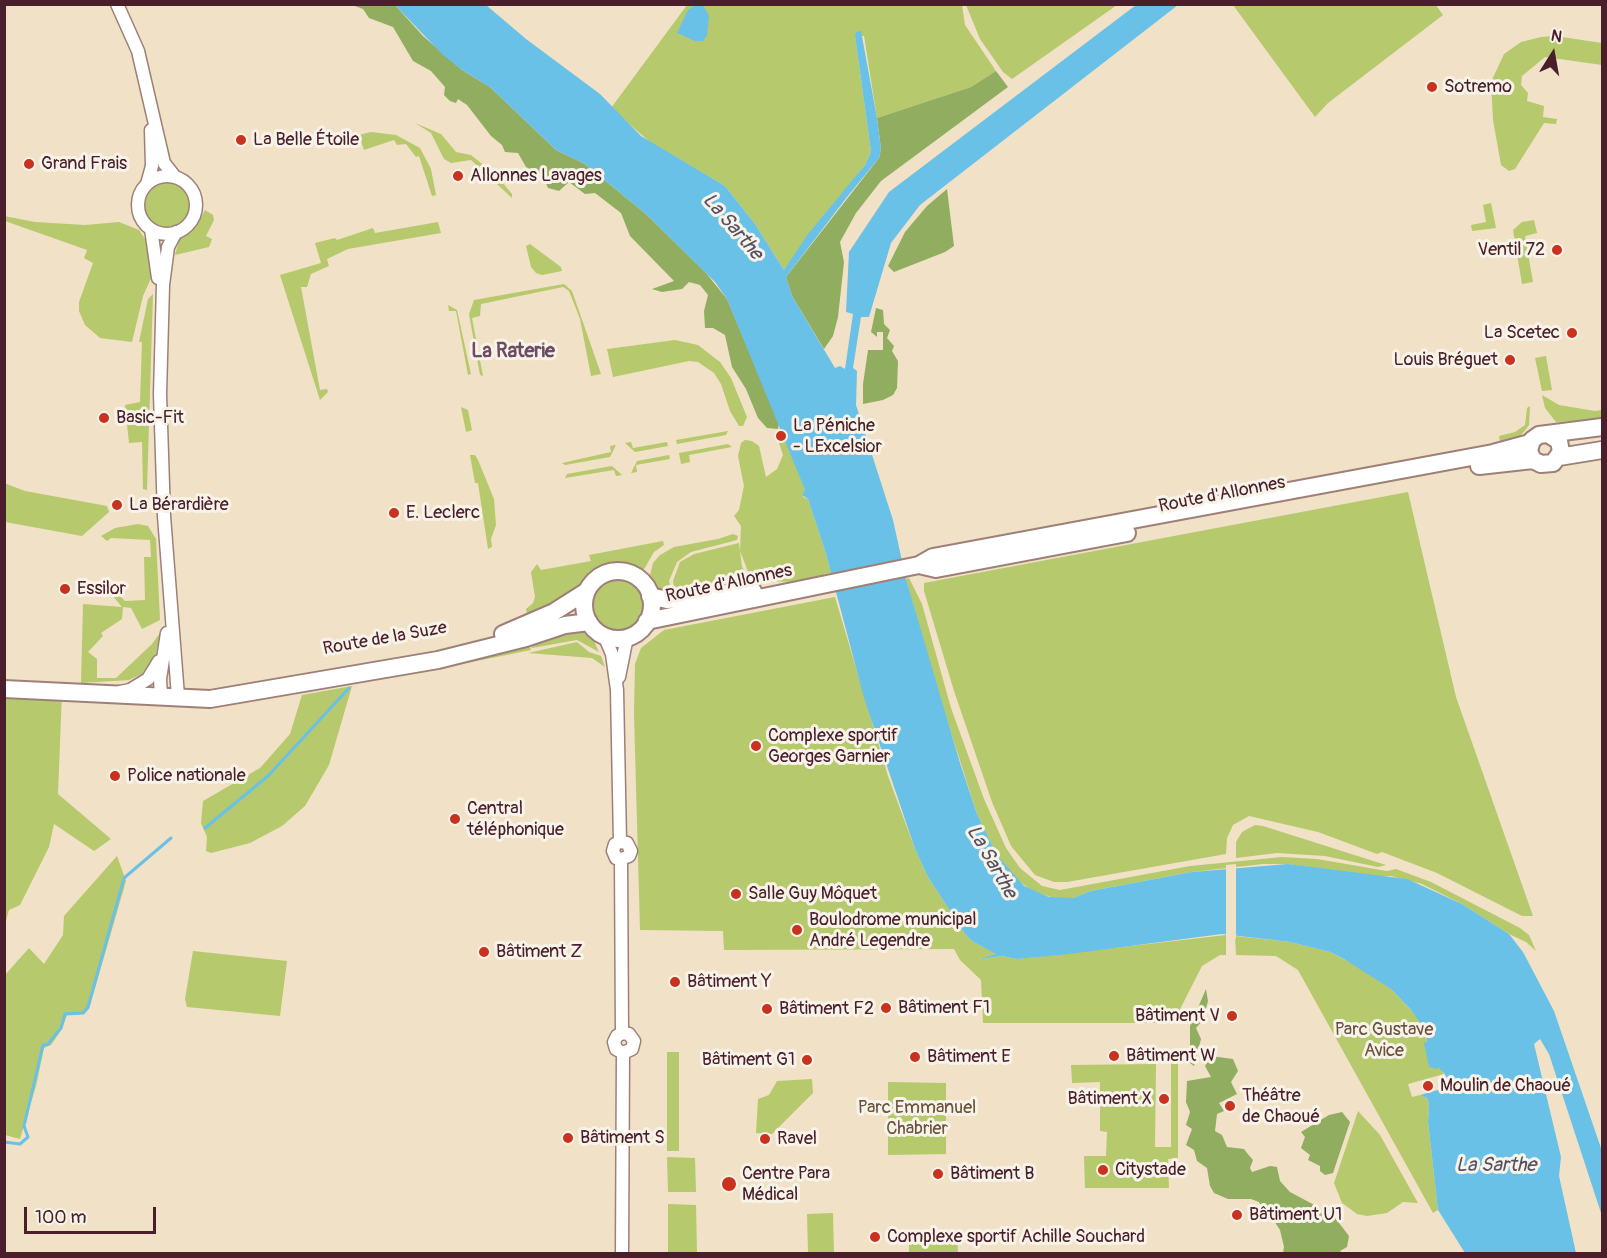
<!DOCTYPE html>
<html>
<head>
<meta charset="utf-8">
<style>
	body { margin:0 }
	#map { position:relative; width:1607px; height:1258px; overflow:hidden; background:#f1e1c6; font-family:Pangolin,sans-serif }
	canvas { display:block }
	.frame { position:absolute; inset:0; border:6px solid #4a1f2b; pointer-events:none }
	.north { position:absolute; left:1523px; top:24px; width:60px; height:60px; -webkit-text-stroke:4px #f7f3e8; paint-order:stroke; rotate:11deg; font-size:16px; font-weight:700; line-height:24px; text-align:center; color:#4a1f2b }
	.north::after { content:''; display:block; margin:auto; width:21px; height:27px; background:#4a1f2b; clip-path:polygon(50% 0,100% 100%,50% 72%,0 100%) }
	.scale { position:absolute; left:24px; top:1207px; width:132px; height:27px; box-sizing:border-box; border:3px solid #4a1f2b; border-top:0; padding-left:8px; font-size:18px; line-height:21px; white-space:nowrap; color:#4a1f2b; -webkit-text-stroke:4px #f7f3e8; paint-order:stroke }
</style>
</head>
<body>
<div id="map">
<canvas width="1607" height="1258"></canvas>
<div class="frame"></div>
<div class="north">N</div>
<div class="scale">100 m</div>
</div>
<script>
const context = document.querySelector('canvas').getContext('2d');
context.lineJoin = 'round';
function paint(path, color) { context.fillStyle = color; context.fill(path, 'evenodd'); }
const poly = rows => new Path2D(rows.map(r => 'M' + r).join(''));
function trace(path, color, width, dash) { context.strokeStyle = color; context.lineWidth = width; context.lineCap = dash ? 'butt' : 'round'; context.setLineDash(dash || []); context.stroke(path); }
function write(font, color, halo, rows, align = 'center') {
  context.font = font + ' Pangolin,sans-serif'; context.lineWidth = 6; context.setLineDash([]); context.textBaseline = 'middle'; context.strokeStyle = halo; context.fillStyle = color; for (const [text, x, y, turn = 0] of rows) {
    context.save(); context.translate(x, y); context.rotate((+turn || 0) * Math.PI / 180); context.textAlign = isNaN(turn) ? turn : align; if (halo) context.strokeText(text, 0, 0); context.fillText(text, 0, 0); context.restore();
  }
}
paint(poly([
	[1435,4,1443,15,1328,103,1315,117,1233,5],
	[687,5,962,5,965,25,996,71,971,87,877,118,864,36,855,36,871,152,865,165,784,270,755,224,725,186,650,142,611,108],
	[966,5,966,4,1117,5,1012,79,1003,72,980,39],
	[1555,36,1602,43,1602,65,1545,57,1522,76,1521,85,1528,93,1527,101,1544,106,1543,117,1557,119,1556,124,1544,123,1515,169,1509,171,1501,165,1493,120,1491,82,1504,54,1521,42,1541,37],
	[415,123,441,134,456,152,471,155,497,176,512,194,512,198,471,160,451,163,444,159,431,133],
	[371,132,396,135,420,148,431,169,436,195,432,196,419,156,416,157,406,144,397,145,394,140,364,150,359,135],
	'143 205a24 24 0 1 1 48 0a24 24 0 1 1-48 0Z',
	[1491,203,1496,228,1472,231,1471,225,1486,222,1483,205],
	[205,210,213,215,214,220,206,236,212,239,209,247,175,255,179,240,196,227],
	[4,216,35,222,85,225,119,222,139,230,147,242,152,276,143,296,132,342,100,338,85,325,79,311,79,302,93,263,84,258,87,250,5,221],
	[1534,220,1537,233,1525,236,1533,282,1522,284,1513,230,1522,222],
	[438,222,441,233,348,249,327,259,329,266,311,274,307,287,301,287,320,390,327,389,328,392,320,400,280,275,321,263,315,243,335,238,337,240,373,228,375,233],
	[530,244,561,267,562,271,542,275,536,273,531,267,526,246],
	[564,284,572,291,601,374,591,376,580,319,569,291,563,287,481,304,480,316,472,318,483,376,480,375,469,314,474,300],
	[153,294,147,490,143,489,142,442,129,443,125,405,140,402,142,342,139,342,148,299],
	[448,305,457,310,471,374,468,375,456,311,449,311],
	[675,340,698,345,720,362,731,378,747,417,743,426,739,426,730,411,721,384,714,373,698,362,689,361,613,377,607,349],
	[1546,356,1552,390,1542,391,1535,358],
	[1542,395,1559,405,1595,411,1602,410,1602,420,1556,422,1545,408],
	[1530,406,1529,425,1523,433,1516,439,1500,442,1499,436,1515,432,1525,425,1527,408],
	[461,407,468,410,472,430,466,432],
	[728,431,726,435,677,444,676,440],
	[745,440,752,441,759,446,766,477,777,469,783,455,779,443,786,440,805,490,803,497,808,499,826,554,831,573,824,574,826,583,764,581,749,574,740,551,741,526,734,516,739,510,744,486,738,456,741,443],
	[631,442,633,448,667,442,668,446,635,452,625,443],
	[728,444,732,447,689,455,690,462,681,464,679,453],
	[616,445,610,457,565,465,562,463,611,452,610,446],
	[470,455,475,455,478,460,494,499,496,525,491,539,492,547,488,549,478,483,475,483],
	[669,455,670,459,636,465,637,472,631,473,637,461],
	[612,466,622,475,616,476,614,470,565,478,567,474],
	[4,483,25,491,107,506,109,512,82,536,5,522],
	[1408,492,1456,697,1533,916,1522,916,1437,873,1382,852,1377,854,1318,832,1249,816,1233,825,1227,838,1226,854,1067,882,1054,882,1035,875,1011,846,992,802,954,691,924,591,924,583],
	[138,524,148,526,156,539,160,620,142,629,131,608,123,607,122,619,101,633,103,636,88,652,97,659,97,678,116,678,152,644,160,633,156,655,142,674,129,680,81,683,83,604,122,607,112,595,115,591,125,601,145,600,144,557,151,557,150,540,111,538,107,541,101,536,115,528],
	[733,534,738,536,737,540,691,552,677,562,669,581,672,594,657,589,650,575,653,563,660,555,674,547,718,539],
	[663,541,664,545,654,552,643,571,629,565,614,564,599,568,587,577,570,597,527,615,526,609,533,603,535,597,531,572,537,564,541,570,591,561,589,555],
	[739,543,742,567,754,583,753,586,675,594,673,581,680,562,694,554],
	'589 604a29 29 0 1 1 58 0a29 29 0 1 1-58 0Z',
	[909,578,922,604,951,708,984,799,1006,848,1020,868,1042,886,1060,890,1190,866,1282,857,1317,859,1387,871,1396,869,1431,882,1520,928,1529,935,1536,951,1526,942,1509,934,1462,904,1422,884,1391,876,1375,877,1288,864,1263,864,1192,872,1091,891,1073,898,1057,899,1032,891,1016,879,997,855,977,814,932,673,906,579],
	[835,597,888,776,915,849,928,877,965,934,972,941,997,954,977,960,1001,956,1017,959,1226,935,1226,955,1220,955,1202,966,1173,1023,983,1023,981,980,960,960,954,949,724,950,723,931,640,930,634,714,635,664,641,648,664,630],
	[582,629,591,635,599,652,577,640,532,648,530,644,530,642],
	[526,638,531,650,452,666,450,657],
	[577,642,589,652,601,656,605,667,592,658,528,653],
	[352,686,329,765,305,806,282,826,250,843,211,853,206,851,207,837,201,823,203,801,260,768,290,734,302,695],
	[4,689,62,692,58,794,111,839,94,851,54,824,49,847,20,905,9,910,5,924],
	[1255,825,1263,826,1386,865,1378,867,1325,856,1277,853,1236,858,1236,842,1242,832],
	[117,856,126,881,89,1009,84,1014,67,1015,62,1029,51,1045,44,1048,36,1086,20,1139,5,1135,5,975,29,948,44,964,63,935,64,916],
	[1235,936,1290,942,1330,952,1357,966,1391,989,1423,1023,1427,1042,1444,1074,1408,1084,1412,1097,1420,1095,1427,1098,1429,1104,1428,1122,1438,1210,1433,1213,1298,970,1276,956,1236,955],
	[193,951,287,961,280,1016,187,1007,185,999],
	[667,1052,679,1052,679,1151,667,1151],
	[1171,1061,1178,1061,1178,1158,1168,1159,1169,1188,1085,1188,1084,1156,1106,1156,1107,1132,1100,1131,1100,1082,1072,1083,1071,1065,1156,1064,1155,1147,1171,1147],
	[812,1079,813,1093,772,1134,756,1133,758,1099,769,1095,777,1081],
	[888,1082,946,1083,946,1154,888,1155],
	[1358,1111,1380,1135,1418,1203,1403,1202,1387,1213,1367,1216,1357,1214,1342,1203,1334,1183],
	[667,1157,695,1158,696,1192,668,1192],
	[668,1204,696,1205,697,1253,668,1253],
	[833,1213,834,1253,808,1253,807,1214],
	[957,1235,958,1253,909,1253,909,1236]
]), '#b6c96c');
paint(poly([
	[352,5,395,5,423,36,462,70,490,87,556,150,585,164,647,215,706,273,727,299,779,423,778,429,767,428,758,418,746,389,732,367,725,335,713,328,705,328,704,311,708,295,700,285,689,282,682,289,662,292,652,289,674,281,630,236,621,213,595,193,585,194,569,182,559,191,548,188,542,175,526,167,518,153,505,152,502,145,491,136,467,105,458,99,456,103,450,101,444,95,445,87,431,71,413,61,393,27,369,18,363,9],
	[996,71,1008,87,881,181,856,213,840,242,844,262,838,317,833,336,824,349,792,296,786,277,879,158,881,149,877,118,971,87],
	[947,189,954,246,945,252,894,272,888,266,905,232,927,206],
	[876,308,883,310,884,324,890,330,887,338,894,346,892,351,898,361,897,388,893,395,883,400,863,404,863,384,868,350,883,350,883,332,877,332,877,337,871,332],
	[1206,989,1208,1001,1203,1020,1196,1028,1201,1039,1194,1066,1187,1061,1190,1052,1190,1026],
	[1211,1056,1233,1059,1238,1071,1231,1082,1237,1094,1219,1103,1224,1111,1217,1114,1215,1131,1222,1135,1227,1147,1244,1149,1247,1153,1253,1160,1250,1168,1252,1172,1270,1166,1277,1167,1280,1181,1290,1192,1333,1215,1349,1236,1347,1247,1340,1251,1342,1253,1283,1253,1284,1247,1280,1230,1274,1221,1268,1219,1259,1202,1251,1199,1228,1199,1214,1193,1210,1186,1207,1168,1197,1161,1194,1150,1186,1145,1192,1129,1186,1125,1190,1112,1186,1102,1187,1081,1211,1077,1205,1066],
	[1342,1112,1350,1122,1333,1173,1325,1175,1320,1171,1320,1166,1308,1160,1310,1155,1301,1148,1305,1137,1301,1132,1329,1115]
]), '#90ad60');
paint(poly([
	[395,5,486,5,526,39,600,94,641,136,725,186,755,224,784,270,808,234,865,165,871,152,855,36,856,32,861,31,877,118,881,149,879,158,847,197,786,277,792,296,835,368,840,366,845,369,853,314,846,312,849,252,889,192,1136,5,1178,5,920,205,891,243,869,317,861,317,853,368,857,371,856,405,893,520,906,579,960,763,977,814,997,855,1024,886,1049,897,1073,898,1091,891,1192,872,1288,864,1407,879,1462,904,1509,934,1523,952,1554,1011,1602,1151,1602,1216,1549,1054,1540,1039,1534,1044,1561,1157,1559,1176,1576,1253,1465,1253,1438,1210,1428,1122,1429,1104,1427,1098,1420,1095,1448,1087,1445,1074,1438,1067,1437,1069,1429,1067,1424,1043,1427,1042,1425,1029,1411,1010,1391,989,1344,959,1330,952,1290,942,1222,934,1069,954,1017,959,1001,956,977,960,996,954,972,941,965,934,928,877,915,849,864,698,826,554,808,499,802,495,805,490,727,299,715,282,647,215,585,164,556,150,490,87,462,70,443,55],
	[696,5,703,5,709,16,707,35,703,41,695,41,677,33,688,10]
]), '#6ac1e7');
paint(poly([
	[1236,864,1236,939,1226,938,1226,865]
]), '#f1e1c6');
trace(poly([
	[205,828,268,776,349,688],
	[4,1142,20,1144,28,1137,24,1126,43,1045,48,1044,61,1028,65,1014,83,1013,88,1007,124,878,171,838]
]), '#6ac1e7', 3);
const minor = poly([
	[117,4,138,51,164,163,175,177],
	'138 205a29 29 0 1 1 58 0a29 29 0 1 1-58 0Z',
	[147,184,152,166,151,130],
	[151,229,158,278],
	[176,232,168,247,163,285,160,394,164,516,178,696],
	[604,635,612,654,617,690,620,842],
	[619,677,627,637],
	[120,692,130,690,148,679,159,661],
	[161,697,160,679,167,633],
	[620,842,627,843,631,851,629,856,621,859],
	[620,842,615,844,613,851,616,858,621,859],
	[621,859,622,1033],
	[622,1033,629,1034,634,1041,632,1049,623,1053],
	[622,1033,617,1036,614,1042,616,1049,623,1053],
	[622,1254,623,1053]
]);
const major = poly([
	[1548,434,1559,441,1561,452,1553,463,1541,464,1533,460,1529,451,1532,440,1539,435,1602,427],
	[1559,457,1602,450],
	[1479,466,1533,460],
	[919,565,936,569,1127,533],
	'584 605a34 34 0 1 1 68 0a34 34 0 1 1-68 0Z',
	[650,596,667,600,753,591],
	[647,621,919,565,933,557,1493,453,1530,443],
	[503,634,554,612,587,591],
	[4,689,210,699,438,660,526,638,565,625,589,622]
]);
trace(minor, '#9e8078', 15);
trace(major, '#9e8078', 20);
trace(minor, '#fff', 12);
trace(major, '#fff', 16);
for (const [x, y, r, color] of [
	[1432,87,6,"#c8321e"],
	[241,140,6,"#c8321e"],
	[29,164,6,"#c8321e"],
	[458,176,6,"#c8321e"],
	[1557,250,6,"#c8321e"],
	[1572,333,6,"#c8321e"],
	[1510,360,6,"#c8321e"],
	[104,418,6,"#c8321e"],
	[781,436,6,"#c8321e"],
	[117,505,6,"#c8321e"],
	[394,513,6,"#c8321e"],
	[65,589,6,"#c8321e"],
	[756,746,6,"#c8321e"],
	[115,776,6,"#c8321e"],
	[455,819,6,"#c8321e"],
	[736,894,6,"#c8321e"],
	[797,930,6,"#c8321e"],
	[484,952,6,"#c8321e"],
	[675,982,6,"#c8321e"],
	[886,1008,6,"#c8321e"],
	[767,1009,6,"#c8321e"],
	[1232,1016,6,"#c8321e"],
	[1114,1056,6,"#c8321e"],
	[915,1057,6,"#c8321e"],
	[807,1060,6,"#c8321e"],
	[1428,1086,6,"#c8321e"],
	[1164,1099,6,"#c8321e"],
	[1230,1106,6,"#c8321e"],
	[568,1138,6,"#c8321e"],
	[765,1139,6,"#c8321e"],
	[1103,1170,6,"#c8321e"],
	[938,1174,6,"#c8321e"],
	[729,1184,8,"#c8321e"],
	[1237,1215,6,"#c8321e"],
	[875,1237,6,"#c8321e"]
]) { const dot = new Path2D(); dot.arc(x, y, r, 0, 2 * Math.PI); context.fillStyle = color; context.fill(dot); trace(dot, '#f7f3e8', 2); }
write('18px', '#4a1f2b', '#f7f3e8', [
	["Sotremo",1444,87],
	["La Belle Étoile",253,140],
	["Grand Frais",41,164],
	["Allonnes Lavages",470,176],
	["Ventil 72",1545,250,"right"],
	["La Scetec",1560,333,"right"],
	["Louis Bréguet",1498,360,"right"],
	["Basic-Fit",116,418],
	["La Péniche",793,426],
	["- LExcelsior",793,447],
	["La Bérardière",129,505],
	["E. Leclerc",406,513],
	["Essilor",77,589],
	["Complexe sportif",768,736],
	["Georges Garnier",768,757],
	["Police nationale",127,776],
	["Central",467,809],
	["téléphonique",467,830],
	["Salle Guy Môquet",748,894],
	["Boulodrome municipal",809,920],
	["André Legendre",809,941],
	["Bâtiment Z",496,952],
	["Bâtiment Y",687,982],
	["Bâtiment F1",898,1008],
	["Bâtiment F2",779,1009],
	["Bâtiment V",1220,1016,"right"],
	["Bâtiment W",1126,1056],
	["Bâtiment E",927,1057],
	["Bâtiment G1",795,1060,"right"],
	["Moulin de Chaoué",1440,1086],
	["Théâtre",1242,1096],
	["de Chaoué",1242,1117],
	["Bâtiment X",1152,1099,"right"],
	["Bâtiment S",580,1138],
	["Ravel",777,1139],
	["Citystade",1115,1170],
	["Centre Para",742,1174],
	["Médical",742,1195],
	["Bâtiment B",950,1174],
	["Bâtiment U1",1249,1215],
	["Complexe sportif Achille Souchard",887,1237]
], 'left');
write('18px', '#4a1f2b', '#f7f3e8', [
	["Route d'Allonnes",1222,495,-11],
	["Route d'Allonnes",729,584,-12],
	["Route de la Suze",385,639,-10]
]);
write('18px', '#6a523e', '#f7f3e8', [
	["Parc Gustave",1384,1030],
	["Avice",1384,1051],
	["Parc Emmanuel",917,1108],
	["Chabrier",917,1129]
]);
write('italic 20px', '#545063', '#f7f3e8', [
	["La Sarthe",732,227,49],
	["La Sarthe",991,862,60],
	["La Sarthe",1496,1166]
]);
write('bold 20px', '#6d4c63', '#f7f3e8', [
	["La Raterie",513,352]
]);
</script>
</body>
</html>
